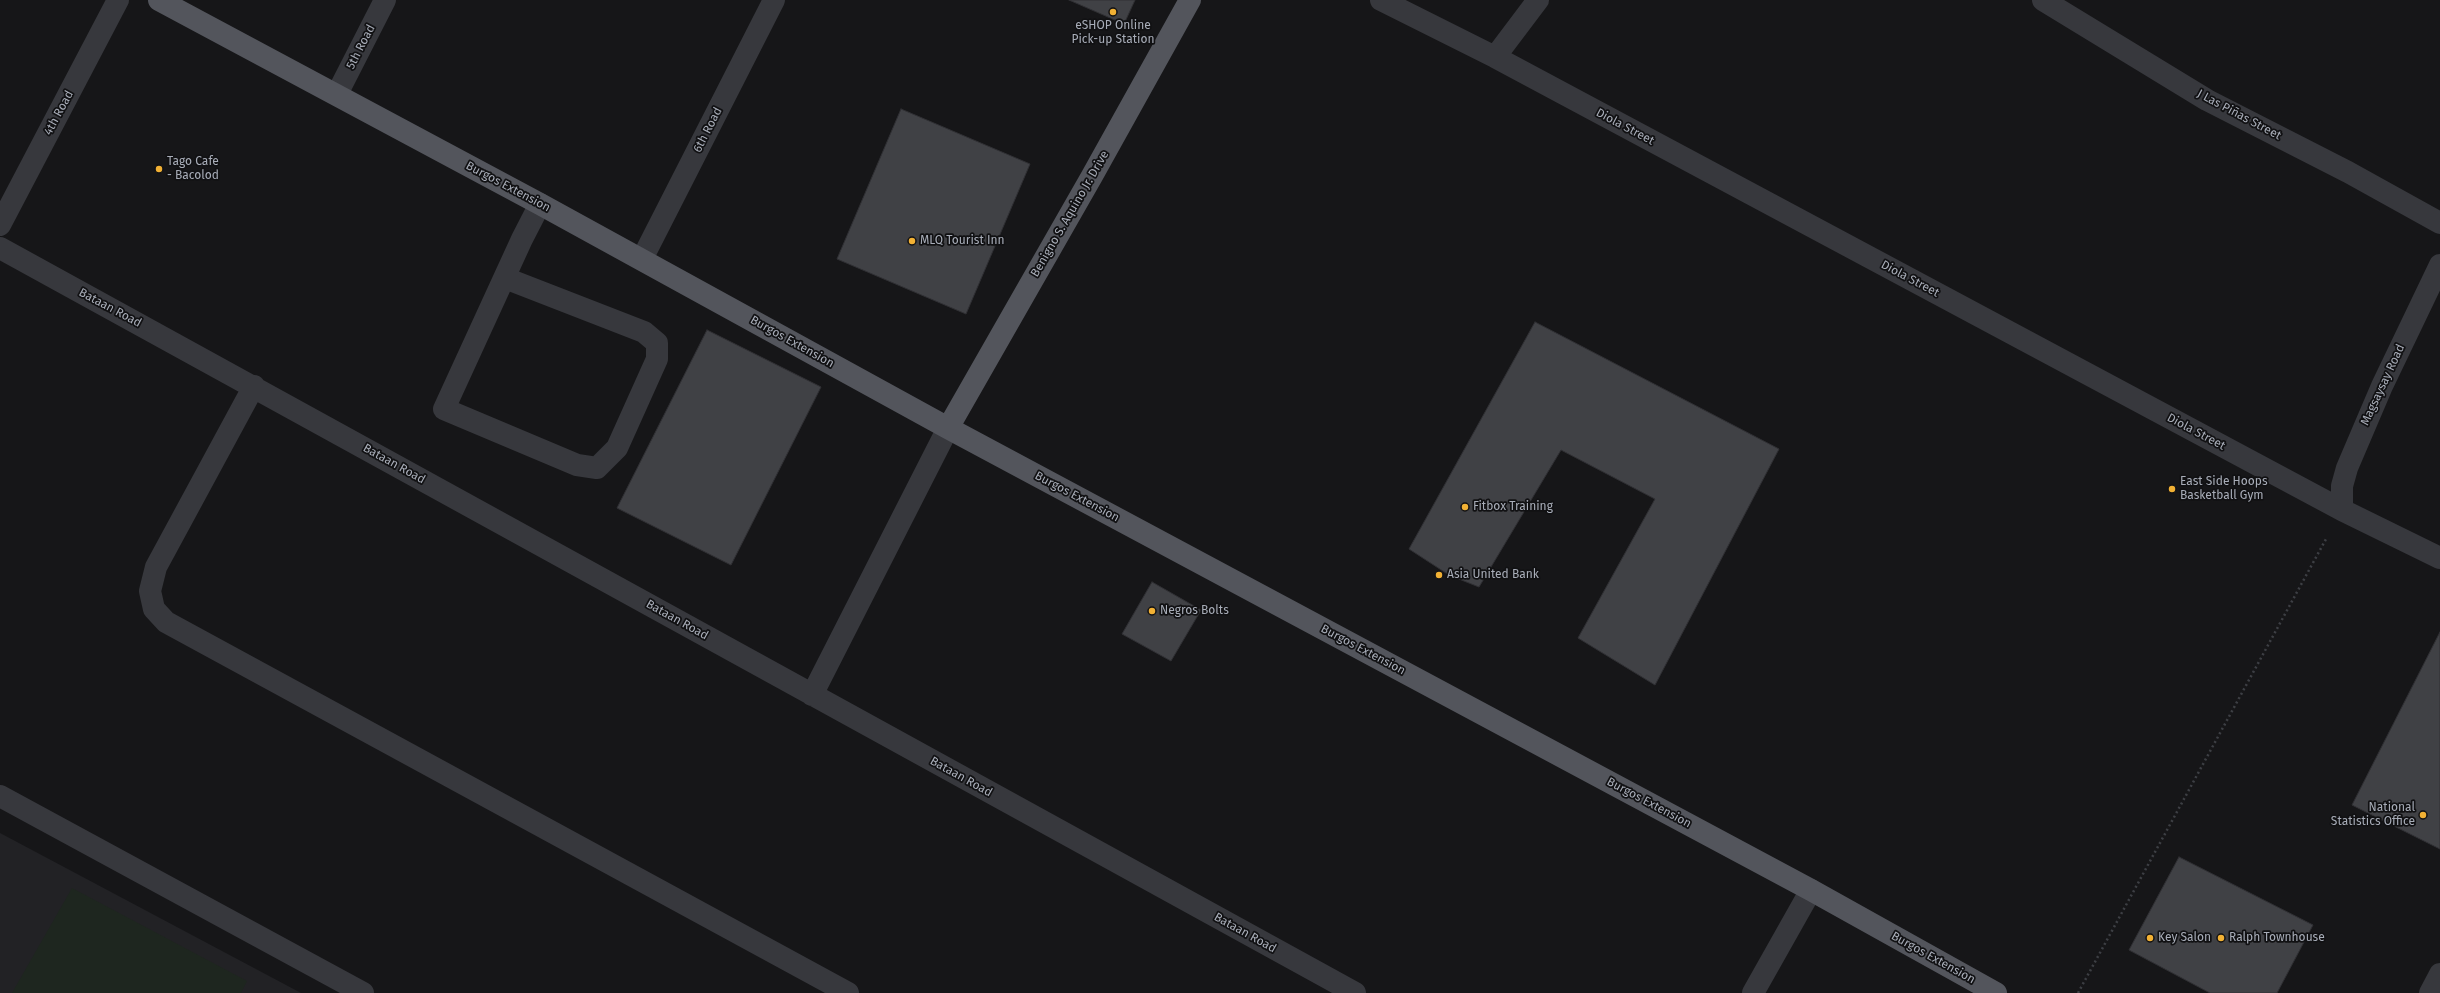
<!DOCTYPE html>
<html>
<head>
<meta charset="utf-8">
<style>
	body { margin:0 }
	canvas { display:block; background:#161618 }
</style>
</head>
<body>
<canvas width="2440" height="993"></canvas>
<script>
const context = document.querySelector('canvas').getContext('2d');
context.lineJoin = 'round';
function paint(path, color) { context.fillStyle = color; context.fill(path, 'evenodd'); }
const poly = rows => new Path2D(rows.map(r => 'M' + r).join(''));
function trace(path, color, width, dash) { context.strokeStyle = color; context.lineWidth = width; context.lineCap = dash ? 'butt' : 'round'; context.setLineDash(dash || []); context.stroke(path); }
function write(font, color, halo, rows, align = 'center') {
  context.font = font + ' "Fira Sans",sans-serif'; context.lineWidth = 3.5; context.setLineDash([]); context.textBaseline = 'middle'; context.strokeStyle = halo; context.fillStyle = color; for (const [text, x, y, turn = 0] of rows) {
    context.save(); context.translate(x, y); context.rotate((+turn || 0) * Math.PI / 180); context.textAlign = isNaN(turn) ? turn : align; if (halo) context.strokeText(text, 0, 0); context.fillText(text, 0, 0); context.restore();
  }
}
paint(poly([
	[0,833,301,993,0,993]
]), '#222225');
paint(poly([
	[72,888,247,981,241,993,12,993]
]), '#1e261f');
const building = poly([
	[1069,0,1135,0,1124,24,1069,0],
	[901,109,1030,164,966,314,837,259,901,109],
	[1535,322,1779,449,1655,685,1578,638,1655,499,1561,450,1479,587,1449,575,1409,549,1535,322],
	[707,330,821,387,731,565,617,508,707,330],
	[1152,582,1201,610,1171,661,1122,634,1152,582],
	[2440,632,2440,849,2352,805,2440,632],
	[2179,857,2313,925,2277,993,2210,993,2129,950,2179,857]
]);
paint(building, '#404145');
trace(building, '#303034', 1);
trace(poly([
	[2078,993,2326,539]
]), '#3d3f44', 2.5, [2, 3]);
trace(poly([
	[1381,0,1495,57,2342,510,2440,558],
	[2043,0,2207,100,2348,172,2440,223],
	[1495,57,1538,0],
	[337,94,385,0],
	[0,225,118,0],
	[0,248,1355,993],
	[642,259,774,0],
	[505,278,644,332,657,343,657,359,617,448,597,468,577,465,444,409,522,239,540,204],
	[254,386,156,567,150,591,154,609,166,622,848,993],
	[2342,510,2342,486,2347,468,2382,386,2440,265],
	[812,695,948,428],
	[0,796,363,993],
	[1753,993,1811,890],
	[2430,993,2440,974]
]), '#37383d', 22);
trace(poly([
	[159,0,540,204,948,428,1811,890,1996,993],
	[948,428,1092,176,1190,0]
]), '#53555c', 22);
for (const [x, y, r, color] of [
	[1113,12,4,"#f2b134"],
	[159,169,4,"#f2b134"],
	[912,241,4,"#f2b134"],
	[2172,489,4,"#f2b134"],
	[1465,507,4,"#f2b134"],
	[1439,575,4,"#f2b134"],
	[1152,611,4,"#f2b134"],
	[2423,815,4,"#f2b134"],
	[2150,938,4,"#f2b134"],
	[2221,938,4,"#f2b134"]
]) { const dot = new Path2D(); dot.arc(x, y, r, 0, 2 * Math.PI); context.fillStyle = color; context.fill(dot); trace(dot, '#111113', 1.5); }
write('12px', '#a8adb8', '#111113', [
	["eSHOP Online",1113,26,"center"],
	["Pick-up Station",1113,40,"center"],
	["Tago Cafe",167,162],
	["- Bacolod",167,176],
	["MLQ Tourist Inn",920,241],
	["East Side Hoops",2180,482],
	["Basketball Gym",2180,496],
	["Fitbox Training",1473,507],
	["Asia United Bank",1447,575],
	["Negros Bolts",1160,611],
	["National",2415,808,"right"],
	["Statistics Office",2415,822,"right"],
	["Key Salon",2158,938],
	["Ralph Townhouse",2229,938]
], 'left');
write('12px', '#a8adb8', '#111113', [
	["5th Road",361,47,-63],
	["4th Road",59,113,-62],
	["J Las Piñas Street",2239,115,28],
	["Diola Street",1625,127,28],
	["6th Road",708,130,-63],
	["Burgos Extension",508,187,28],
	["Benigno S. Aquino Jr. Drive",1070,214,-60],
	["Diola Street",1910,279,28],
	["Bataan Road",110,308,28],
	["Burgos Extension",792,342,29],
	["Magsaysay Road",2383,385,-65],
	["Diola Street",2196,432,28],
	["Bataan Road",394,464,29],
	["Burgos Extension",1077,497,28],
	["Bataan Road",677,620,29],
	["Burgos Extension",1363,650,28],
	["Bataan Road",961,777,29],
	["Burgos Extension",1649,803,28],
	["Bataan Road",1245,933,29],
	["Burgos Extension",1933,958,29]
]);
</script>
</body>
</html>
